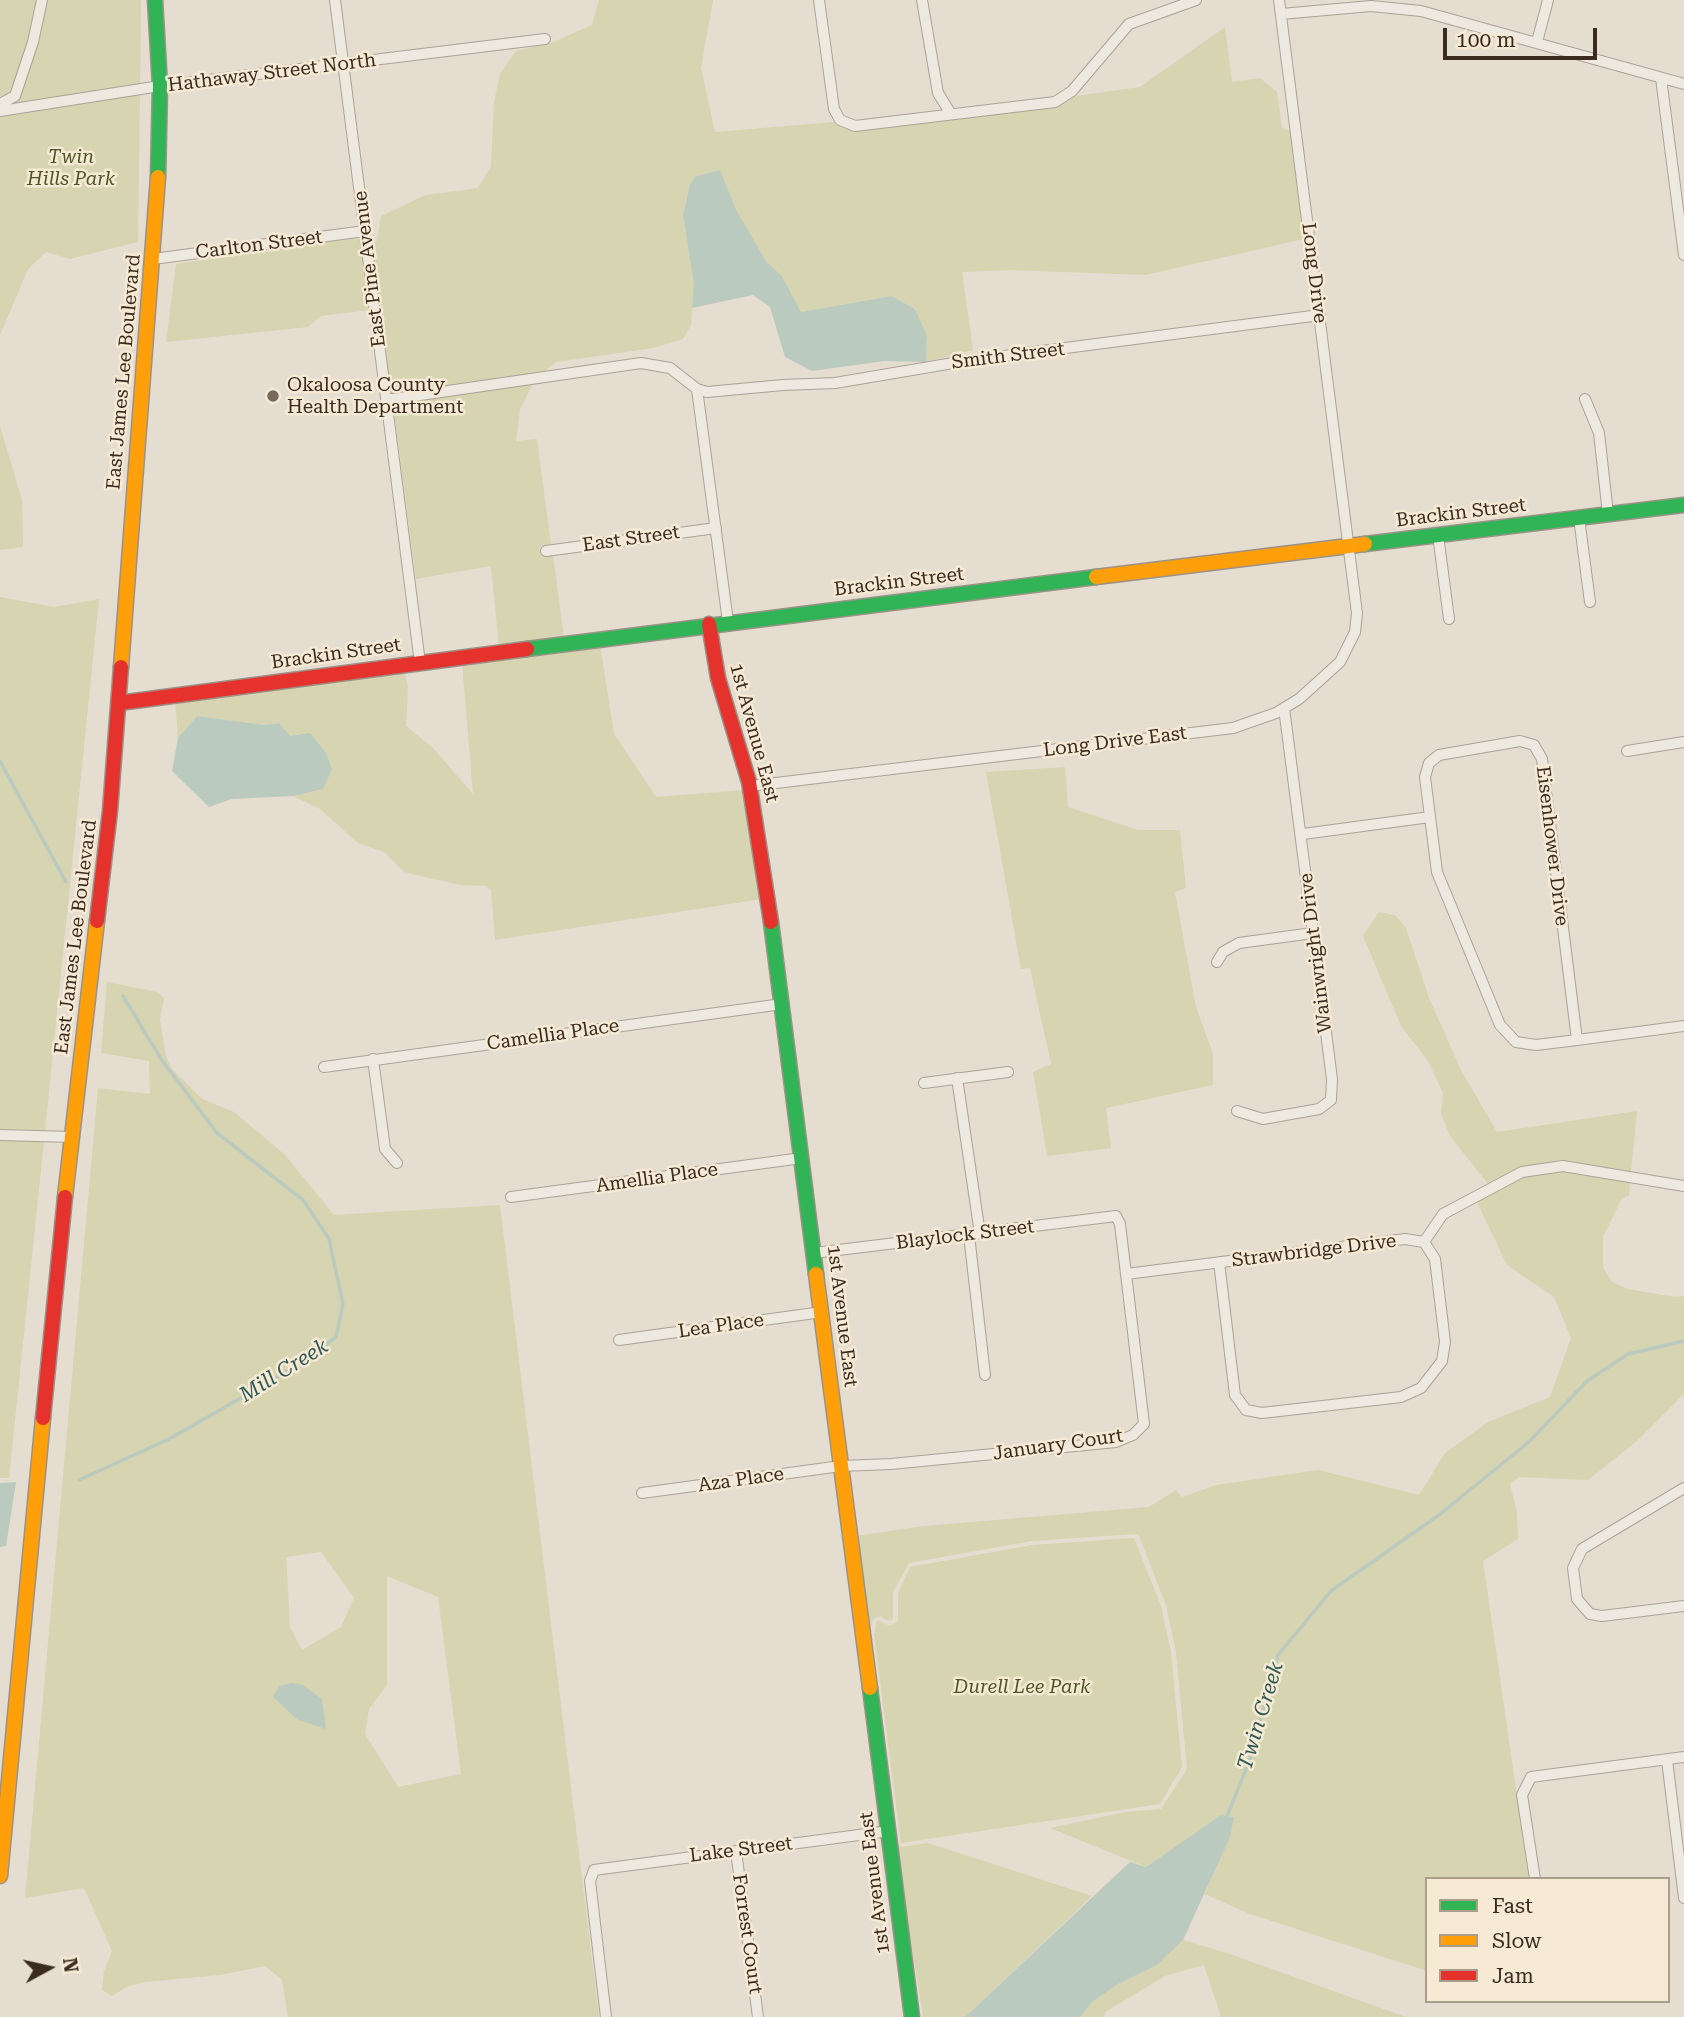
<!DOCTYPE html>
<html>
<head>
<meta charset="utf-8">
<style>
	body { margin:0 }
	#map { position:relative; width:1684px; height:2017px; overflow:hidden; background:#e5ddcf; font-family:"Roboto Serif",serif }
	canvas { display:block }
	.legend { position:absolute; left:1425px; top:1877px; width:245px; height:126px; box-sizing:border-box; background:#f6ead5; border:2px solid #ab9d8c; margin:0; padding:9px 12px; list-style:none; font-size:21px; color:#3a2a1f }
	.legend li { display:flex; align-items:center; gap:14px; height:35px }
	.legend b { width:35px; border:2px solid #ab9d8c }
	.north { position:absolute; left:14px; top:1933px; width:70px; height:70px; -webkit-text-stroke:5px #f6ead5; paint-order:stroke; rotate:82deg; font-size:19px; font-weight:700; line-height:28px; text-align:center; color:#3a2a1f }
	.north::after { content:''; display:block; margin:auto; width:24px; height:32px; background:#3a2a1f; clip-path:polygon(50% 0,100% 100%,50% 72%,0 100%) }
	.scale { position:absolute; left:1443px; top:28px; width:154px; height:32px; box-sizing:border-box; border:4px solid #3a2a1f; border-top:0; padding-left:9px; font-size:21px; line-height:24px; white-space:nowrap; color:#3a2a1f; -webkit-text-stroke:5px #f6ead5; paint-order:stroke }
</style>
</head>
<body>
<div id="map">
<canvas width="1684" height="2017"></canvas>
<ul class="legend">
<li><b style="height:9px;background:#30b455"></b>Fast</li>
<li><b style="height:9px;background:#ff9f0a"></b>Slow</li>
<li><b style="height:9px;background:#e5322d"></b>Jam</li>
</ul>
<div class="north">N</div>
<div class="scale">100 m</div>
</div>
<script>
const context = document.querySelector('canvas').getContext('2d');
context.lineJoin = 'round';
function paint(path, color) { context.fillStyle = color; context.fill(path, 'evenodd'); }
const poly = rows => new Path2D(rows.map(r => 'M' + r).join(''));
function trace(path, color, width, dash) { context.strokeStyle = color; context.lineWidth = width; context.lineCap = dash ? 'butt' : 'round'; context.setLineDash(dash || []); context.stroke(path); }
function write(font, color, halo, rows, align = 'center') {
  context.font = font + ' "Roboto Serif",serif'; context.lineWidth = 5; context.setLineDash([]); context.textBaseline = 'middle'; context.strokeStyle = halo; context.fillStyle = color; for (const [text, x, y, turn = 0] of rows) {
    context.save(); context.translate(x, y); context.rotate((+turn || 0) * Math.PI / 180); context.textAlign = isNaN(turn) ? turn : align; if (halo) context.strokeText(text, 0, 0); context.fillText(text, 0, 0); context.restore();
  }
}
paint(poly([
	[0,0,141,0,141,10,138,242,70,259,46,252,28,269,0,335],
	[599,0,713,0,701,68,715,132,834,122,843,128,856,131,1056,107,1075,96,1140,87,1225,27,1232,82,1260,78,1277,92,1282,128,1290,131,1304,239,1145,275,1010,270,962,272,973,350,926,362,927,335,915,309,892,296,801,312,782,276,766,261,735,210,719,170,696,176,690,184,683,215,694,284,691,325,683,339,653,348,556,362,545,371,391,394,372,241,377,241,381,216,426,195,478,188,491,166,494,102,500,74,516,51,551,43,592,25],
	[355,238,360,239,369,310,321,316,308,327,166,342,176,264],
	[533,383,520,410,516,441,537,439,551,545,539,547,541,556,553,555,564,638,499,647,491,566,416,579,393,404],
	[0,426,22,500,23,547,0,550],
	[0,597,54,607,99,599,45,1131,0,1130],
	[600,644,614,734,656,797,745,790,762,899,495,940,491,890,486,886,460,885,404,872,384,852,358,843,320,809,293,796,323,789,279,723,265,725,197,716,178,738,175,701,404,670,408,686,406,726,433,748,473,794,462,662],
	[1065,767,1068,807,1138,830,1180,830,1186,888,1175,892,1196,1007,1213,1054,1213,1085,1106,1108,1111,1148,1047,1156,1033,1072,1051,1064,1030,968,1021,969,986,772],
	[1379,912,1395,915,1406,928,1429,998,1461,1070,1497,1132,1637,1111,1631,1172,1562,1160,1521,1167,1488,1184,1450,1136,1441,1114,1443,1093,1428,1061,1401,1026,1363,936],
	[107,982,157,992,164,998,160,1019,166,1057,172,1069,202,1099,234,1112,285,1155,334,1215,500,1205,599,2017,288,2017,282,1980,265,1966,220,1975,145,1982,126,1987,112,1996,102,1990,104,1971,112,1951,84,1888,25,1898,98,1088,150,1094,149,1061,101,1053],
	[321,1552,354,1598,341,1627,302,1650,290,1627,286,1557],
	[387,1576,438,1597,461,1774,398,1787,365,1734,369,1709,387,1685],
	[0,1140,44,1141,9,1478,0,1478],
	[1562,1171,1630,1182,1629,1195,1621,1200,1603,1237,1603,1267,1612,1282,1627,1289,1675,1297,1684,1296,1684,1394,1637,1441,1588,1480,1519,1477,1510,1484,1517,1512,1518,1539,1483,1561,1529,1879,1427,1879,1427,1971,1250,1914,1205,1894,1233,1817,1221,1815,1146,1867,1050,1828,1126,1812,1161,1809,1187,1769,1176,1652,1166,1605,1139,1536,1134,1534,1032,1541,909,1563,893,1592,893,1619,889,1621,880,1616,873,1619,869,1633,856,1536,924,1526,1149,1507,1176,1490,1182,1497,1216,1485,1318,1470,1419,1495,1445,1453,1488,1422,1550,1397,1571,1338,1554,1297,1507,1265,1477,1202,1524,1177],
	[1134,1538,1161,1606,1171,1652,1182,1767,1160,1804,901,1843,874,1635,877,1620,890,1626,898,1621,898,1593,910,1567,1032,1545],
	[928,1843,1092,1896,965,2017,923,2017,896,1845,902,1847],
	[1183,1940,1230,1954,1406,2017,1221,2017,1204,1965,1165,1976,1105,2012,1104,2017,1080,2017,1092,2002,1118,1984,1157,1965]
]), '#d6d4b1');
paint(poly([
	[720,170,736,210,766,261,782,276,801,312,892,296,915,309,927,335,926,362,884,361,812,371,785,357,770,307,753,295,692,308,694,284,683,215,690,184,696,176],
	[197,716,265,725,279,723,290,736,310,733,326,753,332,769,323,789,293,796,232,799,209,807,172,771,178,738],
	[16,1482,6,1546,0,1547,0,1483],
	[292,1683,303,1685,322,1699,326,1729,298,1720,273,1697,279,1686],
	[1221,1815,1234,1817,1230,1837,1183,1940,1157,1965,1118,1984,1092,2002,1080,2017,965,2017,1130,1862,1146,1867]
]), '#bacabf');
trace(poly([
	[0,761,66,882],
	[79,1480,171,1438,297,1366,336,1337,343,1304,329,1239,303,1200,217,1133,161,1059,123,996],
	[1226,1819,1250,1759,1278,1655,1331,1591,1439,1515,1530,1441,1587,1381,1628,1354,1684,1341]
]), '#bacabf', 3.5);
const street = poly([
	[335,0,420,663],
	[819,0,834,109,840,120,855,126,1055,102,1072,91,1129,24,1196,0],
	[922,0,938,93,951,114],
	[1281,14,1371,6,1421,11,1684,84],
	[1537,42,1548,0],
	[1661,78,1684,255],
	[0,104,15,96,33,42,42,0],
	[0,111,160,86,545,39],
	[153,259,365,231],
	[697,389,707,392,783,385,835,383,965,361,1320,315],
	[1585,399,1599,433,1608,514],
	[386,400,641,363,670,368,697,389,728,622],
	[1579,518,1590,602],
	[1438,535,1449,619],
	[546,551,716,528],
	[1627,751,1684,742],
	[751,786,1233,728,1276,713,1299,699,1340,662,1355,632,1357,613,1279,0],
	[1303,834,1430,817],
	[1217,962,1223,952,1239,943,1313,933],
	[1577,1040,1542,759,1534,745,1520,741,1439,755,1429,763,1425,777,1437,872,1500,1025,1516,1042,1536,1045,1577,1040,1684,1026],
	[373,1059,385,1149,397,1163],
	[324,1067,782,1004],
	[957,1078,980,1234],
	[924,1083,1008,1072],
	[1237,1111,1263,1119,1319,1109,1331,1100,1332,1079,1284,708],
	[0,1135,72,1137],
	[511,1197,802,1158],
	[969,1235,985,1375],
	[1424,1242,1443,1214,1522,1172,1563,1166,1684,1186],
	[1126,1274,1405,1239,1424,1242,1435,1259,1445,1342,1442,1361,1421,1388,1401,1397,1262,1413,1246,1410,1235,1395,1219,1262],
	[619,1340,822,1312],
	[1684,1488,1582,1549,1573,1568,1577,1599,1590,1614,1602,1616,1684,1606],
	[642,1493,841,1466,891,1464,1116,1442,1133,1435,1144,1424,1120,1224,1116,1216,814,1253],
	[1667,1760,1684,1898],
	[736,1851,758,2017],
	[1535,1879,1522,1795,1531,1777,1684,1757],
	[606,2017,590,1881,594,1870,889,1831]
]);
const fast = poly([
	[155,0,160,86,158,177],
	[1365,544,1684,505],
	[527,649,1096,577],
	[771,922,816,1274],
	[870,1688,912,2017]
]);
const slow = poly([
	[1096,577,1365,544],
	[121,667,158,177],
	[65,1197,97,921],
	[816,1274,870,1688],
	[0,1876,43,1418]
]);
const jam = poly([
	[709,624,718,678,749,782,771,922],
	[119,703,527,649],
	[97,921,110,811,121,667],
	[43,1418,65,1197]
]);
trace(street, '#aba297', 12);
trace(fast, '#9a9288', 17);
trace(slow, '#9a9288', 17);
trace(jam, '#9a9288', 17);
trace(street, '#ede8e0', 10);
trace(fast, '#30b455', 14);
trace(slow, '#ff9f0a', 14);
trace(jam, '#e5322d', 14);
for (const [x, y, r, color] of [
	[273,396,7,"#76695d"]
]) { const dot = new Path2D(); dot.arc(x, y, r, 0, 2 * Math.PI); context.fillStyle = color; context.fill(dot); trace(dot, '#f6ead5', 2.5); }
write('19px', '#3a2a1f', '#f6ead5', [
	["Hathaway Street North",272,73,-7],
	["Carlton Street",259,245,-7],
	["East Pine Avenue",370,269,-97],
	["Long Drive",1314,273,83],
	["Smith Street",1008,356,-7],
	["East James Lee Boulevard",124,372,-85],
	["Brackin Street",1461,513,-7],
	["East Street",631,539,-8],
	["Brackin Street",899,582,-7],
	["Brackin Street",336,654,-8],
	["1st Avenue East",754,733,75],
	["Long Drive East",1115,742,-7],
	["Eisenhower Drive",1552,846,83],
	["East James Lee Boulevard",76,937,-83],
	["Wainwright Drive",1316,953,-97],
	["Camellia Place",553,1035,-8],
	["Amellia Place",657,1178,-8],
	["Blaylock Street",965,1235,-7],
	["Strawbridge Drive",1314,1251,-7],
	["1st Avenue East",842,1316,83],
	["Lea Place",721,1326,-8],
	["January Court",1058,1445,-8],
	["Aza Place",741,1480,-8],
	["Lake Street",741,1850,-7],
	["1st Avenue East",875,1883,-97],
	["Forrest Court",747,1934,82]
]);
write('italic 19px', '#4d5625', '#f6ead5', [
	["Twin",71,157],
	["Hills Park",71,179],
	["Durell Lee Park",1022,1687]
]);
write('19px', '#3a2a1f', '#f6ead5', [
	["Okaloosa County",287,385],
	["Health Department",287,407]
], 'left');
write('italic 21px', '#2e5954', '#f6ead5', [
	["Mill Creek",284,1371,-32],
	["Twin Creek",1261,1716,-73]
]);
</script>
</body>
</html>
